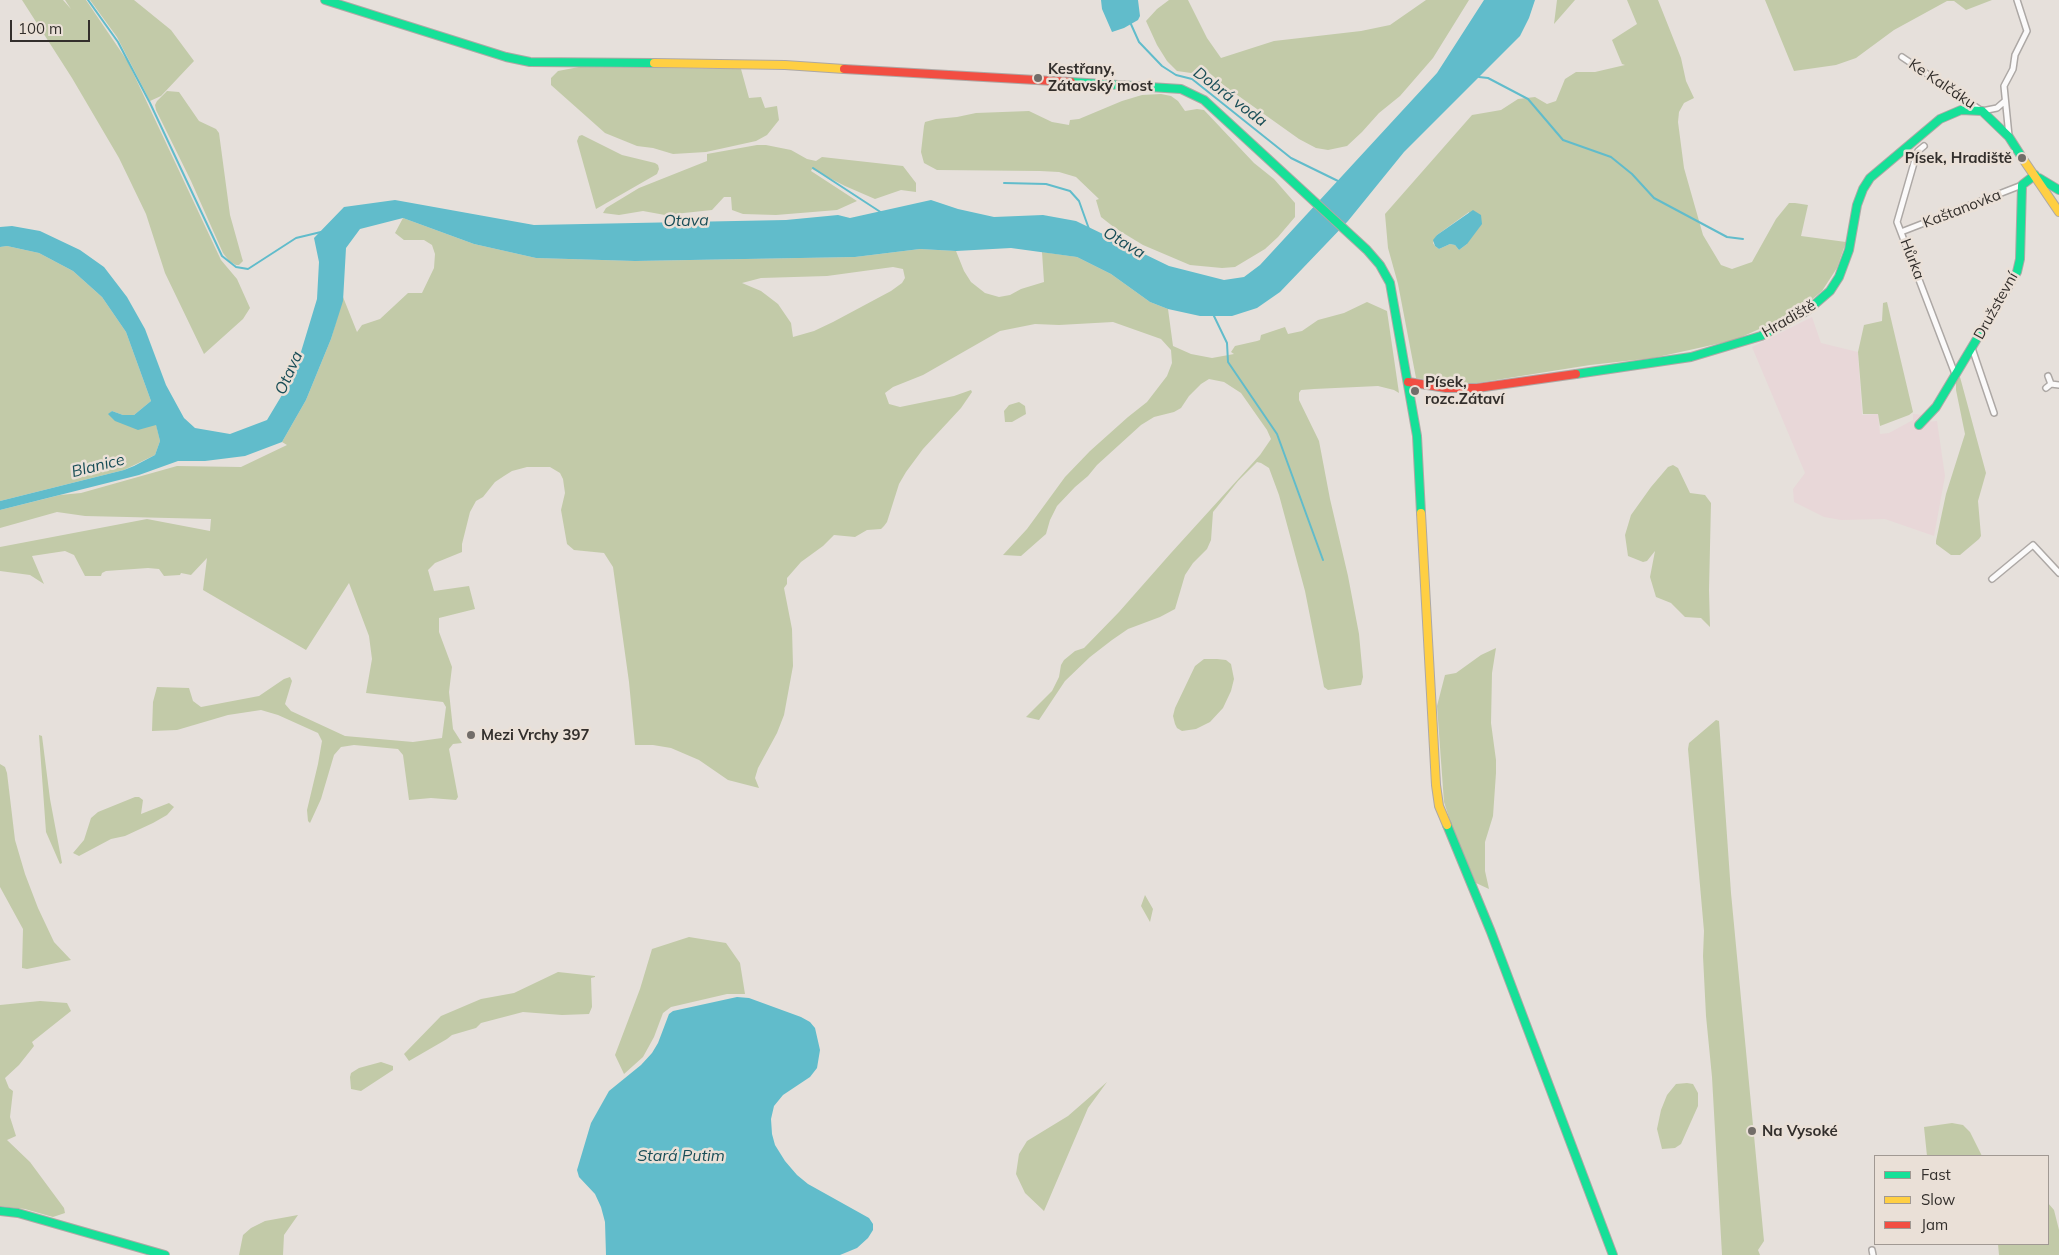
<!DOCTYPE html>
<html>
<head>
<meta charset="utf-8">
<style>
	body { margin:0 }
	#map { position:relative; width:2059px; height:1255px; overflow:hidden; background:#e6e0db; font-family:Mulish,sans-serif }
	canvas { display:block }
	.legend { position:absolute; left:1874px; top:1155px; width:175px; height:90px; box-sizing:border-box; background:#eae0d7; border:1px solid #a19993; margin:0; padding:6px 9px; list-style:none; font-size:15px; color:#332f2c }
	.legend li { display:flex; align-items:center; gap:10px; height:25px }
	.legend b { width:25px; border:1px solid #a19993 }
	.scale { position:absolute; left:10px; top:20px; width:80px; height:22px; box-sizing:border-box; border:2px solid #332f2c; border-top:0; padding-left:6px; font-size:15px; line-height:18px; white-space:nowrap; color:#332f2c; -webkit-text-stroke:4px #eae0d7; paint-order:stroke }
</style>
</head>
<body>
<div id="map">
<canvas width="2059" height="1255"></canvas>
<ul class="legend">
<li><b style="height:6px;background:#16e098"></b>Fast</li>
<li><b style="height:6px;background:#ffcf43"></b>Slow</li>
<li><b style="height:6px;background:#f24e42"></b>Jam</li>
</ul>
<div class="scale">100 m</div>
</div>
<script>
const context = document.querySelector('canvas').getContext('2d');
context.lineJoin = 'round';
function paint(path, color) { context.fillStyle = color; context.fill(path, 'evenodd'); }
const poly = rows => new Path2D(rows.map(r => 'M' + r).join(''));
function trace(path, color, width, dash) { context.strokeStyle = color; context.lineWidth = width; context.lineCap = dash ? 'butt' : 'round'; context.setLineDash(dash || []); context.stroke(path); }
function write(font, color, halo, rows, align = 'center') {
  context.font = font + ' Mulish,sans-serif'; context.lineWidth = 5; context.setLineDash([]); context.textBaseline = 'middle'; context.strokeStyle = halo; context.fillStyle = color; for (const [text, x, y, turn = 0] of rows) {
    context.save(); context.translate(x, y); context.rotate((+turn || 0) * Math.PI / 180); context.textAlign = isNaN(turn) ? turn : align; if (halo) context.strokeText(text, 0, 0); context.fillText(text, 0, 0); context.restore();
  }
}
paint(poly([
	[1812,317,1821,343,1858,352,1862,415,1878,414,1880,434,1889,433,1913,420,1913,414,1924,415,1925,422,1937,421,1945,476,1934,536,1885,519,1841,520,1824,517,1794,502,1793,489,1805,473,1752,347]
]), '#e8d7d8');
paint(poly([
	[22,0,63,0,71,9,65,0,86,0,128,62,221,260,237,279,250,308,243,319,204,354,165,273,146,214,119,158,72,78],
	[90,0,134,0,171,30,194,61,161,96,150,101,117,37],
	[1169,0,1188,0,1207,38,1221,58,1274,41,1361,31,1390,25,1426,0,1469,0,1433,58,1400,96,1379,113,1362,132,1347,146,1328,150,1316,148,1299,139,1226,87,1206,70,1191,73,1177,71,1167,61,1157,45,1146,21,1157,9],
	[1557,0,1575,0,1554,24],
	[1627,0,1658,0,1681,58,1686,81,1694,98,1684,103,1679,112,1678,122,1684,168,1703,235,1721,265,1732,269,1752,262,1776,219,1789,203,1795,203,1808,205,1801,236,1846,242,1837,268,1822,291,1805,305,1788,316,1735,340,1653,358,1590,365,1477,383,1446,383,1416,378,1398,284,1388,248,1385,214,1472,115,1501,110,1518,99,1535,97,1547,104,1556,101,1565,79,1576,72,1595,72,1625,65,1622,64,1612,40,1637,24],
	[1469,212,1467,244,1459,250,1455,245,1450,244,1439,249,1435,246,1433,243,1437,235],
	[1765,0,1992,0,1966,10,1954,1,1947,1,1894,30,1856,58,1836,65,1794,71],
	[579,67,741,69,749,98,761,97,765,108,777,106,779,120,767,135,756,141,706,152,673,154,653,148,637,146,605,133,551,85,551,78,558,71],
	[167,91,179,92,199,121,216,129,219,133,230,215,242,258,243,261,239,265,236,265,229,261,223,253,191,181,156,110,155,105,157,101],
	[1161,94,1171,96,1178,101,1185,111,1197,109,1204,110,1254,163,1274,179,1295,203,1295,217,1278,237,1265,249,1235,267,1222,268,1190,265,1143,245,1115,228,1101,217,1096,200,1099,199,1076,177,1059,172,1040,171,937,170,924,163,921,152,924,126,925,122,936,119,957,117,976,113,1029,111,1052,122,1069,125,1070,120,1079,119,1122,101,1142,95],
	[582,135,622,155,655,163,658,165,659,169,657,174,596,209,577,141,579,136],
	[757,145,766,145,791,150,807,159,816,161,822,157,903,166,916,183,916,192,901,190,875,199,845,186,812,169,811,171,857,201,837,210,776,215,743,214,732,210,731,197,724,197,712,210,665,215,643,211,619,215,603,213,606,208,639,188,707,161,707,154],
	[403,218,474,244,536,258,635,261,855,257,920,249,956,251,964,271,971,282,985,293,999,297,1010,295,1021,289,1044,282,1042,252,1077,257,1111,274,1150,302,1168,309,1173,346,1191,354,1212,358,1234,354,1231,352,1235,346,1257,341,1260,340,1261,335,1285,327,1288,334,1302,331,1318,320,1344,313,1367,302,1387,311,1399,393,1394,390,1378,386,1314,389,1301,390,1299,393,1299,400,1319,441,1330,499,1348,576,1359,634,1363,677,1361,685,1328,690,1324,687,1305,591,1279,495,1269,468,1261,463,1257,462,1238,481,1213,512,1211,540,1207,549,1193,563,1185,575,1175,609,1160,617,1128,629,1112,640,1090,657,1065,681,1039,720,1026,717,1052,691,1059,677,1061,665,1064,660,1075,651,1084,648,1119,612,1171,553,1260,455,1271,439,1267,430,1241,393,1224,382,1209,379,1201,384,1189,396,1181,408,1174,412,1154,417,1141,425,1097,465,1088,476,1075,487,1057,506,1050,520,1046,534,1021,556,1003,555,1027,529,1065,477,1090,451,1128,417,1147,402,1167,376,1172,363,1171,350,1161,339,1113,322,1059,325,1035,324,1000,331,923,375,893,387,885,393,889,404,900,407,954,396,971,390,972,392,961,408,923,449,906,472,899,484,887,522,884,526,881,529,867,530,855,537,834,535,823,546,801,562,787,578,787,584,784,588,792,629,793,666,784,715,777,733,758,768,755,778,759,788,728,780,699,760,671,748,653,745,635,745,629,682,613,567,604,553,574,550,567,544,561,510,565,493,563,479,560,473,550,467,527,467,512,471,504,476,495,482,483,497,476,501,470,512,462,544,462,552,435,563,428,570,434,591,469,586,475,609,439,618,439,632,452,667,449,692,453,729,462,743,453,744,449,749,458,797,456,800,431,798,409,800,403,755,398,749,354,745,341,747,334,755,321,799,310,823,308,821,307,810,318,764,322,741,318,733,278,715,261,710,228,715,177,730,152,731,153,702,157,687,189,688,193,701,201,707,259,696,284,679,290,677,292,681,285,704,291,711,345,736,413,742,442,738,446,707,443,702,366,693,372,659,369,636,349,583,306,650,203,590,207,558,191,575,181,573,180,575,164,576,159,569,148,568,106,571,102,573,101,576,85,576,74,555,65,551,32,556,44,584,30,575,0,571,0,547,147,519,210,531,211,519,85,516,57,512,0,528,0,510,60,495,81,493,177,466,241,467,287,445,282,442,306,400,331,339,343,297,357,332,362,325,380,319,408,293,422,293,434,268,435,254,432,245,424,240,404,240,395,233],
	[893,267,903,269,905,278,902,283,891,291,833,322,814,331,793,337,791,323,778,304,761,291,742,283,761,278,827,276],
	[7,246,39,253,73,271,102,297,126,332,151,401,134,415,123,415,112,411,109,414,156,424,160,441,155,455,124,470,0,501,0,247],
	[1887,302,1913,412,1909,415,1880,426,1878,414,1863,414,1858,352,1864,325,1882,321,1883,303],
	[1960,377,1986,473,1978,501,1981,536,1979,539,1960,555,1951,555,1936,544,1936,541,1946,494,1965,434,1956,390,1956,379],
	[1019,402,1025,406,1026,414,1012,422,1005,422,1004,411,1009,405],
	[1673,465,1678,468,1690,493,1705,495,1711,503,1709,590,1710,627,1701,618,1685,617,1671,603,1656,597,1650,577,1655,551,1647,561,1643,562,1628,556,1625,535,1631,515,1651,487,1668,467],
	[1496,648,1492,673,1491,723,1496,760,1496,773,1493,816,1485,842,1485,871,1489,889,1476,883,1452,827,1444,802,1437,706,1445,675,1456,673,1481,655],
	[1204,659,1217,659,1226,660,1231,664,1234,679,1231,691,1223,708,1210,722,1196,729,1182,731,1177,728,1175,724,1173,716,1175,708,1195,666],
	[1716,720,1719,721,1731,893,1764,1241,1758,1250,1760,1255,1722,1255,1712,1077,1706,1016,1703,956,1704,931,1688,749,1689,743],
	[39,735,42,736,50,799,62,863,60,864,46,832],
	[0,764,5,767,7,773,15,840,25,874,38,908,54,942,71,960,27,969,22,968,23,929,0,887],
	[135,797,139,797,143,800,141,814,169,803,174,807,167,815,153,823,125,836,111,839,79,856,73,853,84,840,91,818,98,812],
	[1145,895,1153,909,1150,922,1141,906],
	[689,937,726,943,740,963,745,994,727,994,671,1007,663,1013,654,1037,643,1057,624,1074,615,1055,640,989,652,949],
	[558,972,595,976,595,977,591,978,592,1007,589,1014,562,1015,523,1012,481,1023,476,1028,452,1035,447,1039,409,1061,404,1054,441,1016,481,999,514,993],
	[40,1001,67,1003,71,1011,32,1042,34,1046,19,1065,5,1078,9,1088,13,1091,10,1117,16,1136,7,1140,30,1162,64,1208,65,1213,53,1217,25,1209,0,1206,0,1005],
	[381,1062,393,1066,393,1070,361,1091,351,1089,350,1077,351,1073,359,1068],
	[1107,1082,1088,1108,1044,1211,1025,1193,1016,1174,1019,1154,1027,1141,1068,1116],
	[1687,1083,1693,1084,1698,1093,1698,1106,1681,1144,1675,1148,1662,1149,1657,1129,1661,1110,1667,1095,1676,1084],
	[1952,1123,1963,1125,1970,1132,1982,1156,1927,1156,1924,1127],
	[2048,1203,2054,1210,2059,1230,2059,1255,1999,1255,1998,1244,2048,1244],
	[298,1215,284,1235,283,1255,239,1255,243,1235,251,1228,265,1221]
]), '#c2caa8');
paint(poly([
	[1101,0,1138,0,1140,16,1138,20,1124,28,1112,32,1102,9],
	[1484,0,1535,0,1529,18,1520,36,1404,152,1348,221,1280,292,1257,308,1232,316,1200,316,1168,309,1150,302,1111,274,1077,257,1011,248,956,251,920,249,855,257,635,261,536,258,474,244,403,218,360,229,346,248,343,301,331,339,306,400,282,442,245,456,205,461,178,461,139,475,0,510,0,501,124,470,134,466,155,455,160,441,156,425,138,430,115,421,108,414,112,411,123,415,134,415,151,401,126,332,102,297,73,271,39,253,7,246,0,247,0,227,12,226,40,231,80,250,104,267,127,297,145,329,166,385,184,418,195,428,230,434,267,420,294,375,317,299,319,262,314,238,344,207,395,200,534,225,786,220,838,215,850,218,931,200,958,209,994,217,1043,215,1076,221,1169,266,1224,280,1244,277,1260,265,1437,73],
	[1473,210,1481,215,1482,224,1467,244,1459,250,1455,245,1450,244,1439,249,1435,246,1433,240,1437,235],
	[737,997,749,998,801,1017,810,1022,815,1028,820,1050,817,1068,810,1077,783,1095,774,1106,771,1119,772,1134,775,1145,785,1161,797,1175,808,1184,869,1218,873,1224,873,1230,868,1238,857,1248,840,1255,606,1255,605,1222,601,1207,595,1194,579,1177,577,1170,591,1123,609,1091,641,1065,652,1053,658,1043,669,1014,673,1011]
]), '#61bccb');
trace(poly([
	[88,0,118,42,150,103,222,256,236,267,248,269,296,238,321,232],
	[1130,22,1139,42,1162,66,1176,75,1192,79,1291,158,1338,181],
	[1479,77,1488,78,1528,99,1563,140,1611,157,1632,174,1654,198,1727,237,1743,239],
	[813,168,882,213],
	[1004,183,1046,184,1070,191,1079,201,1089,229],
	[1213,314,1227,343,1228,362,1277,434,1323,560]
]), '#61bccb', 2);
const street = poly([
	[1902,57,1982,111,1997,108,2005,101],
	[2009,136,2004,86,2013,69,2015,55,2027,31,2017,0],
	[1924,146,1918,151,1916,156,1897,222,1955,374],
	[1901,232,2022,185],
	[1972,348,1994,413],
	[2048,376,2051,384],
	[2046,388,2051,384,2059,385],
	[1992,579,2033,545,2059,573],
	[1872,1250,1873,1255]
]);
const fast = poly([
	[325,0,506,57,530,62,654,63],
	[1071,82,1181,89,1204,100,1367,250,1380,265,1390,283,1417,436,1421,513],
	[2039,178,2059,190],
	[1576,374,1691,357,1761,336,1808,310,1830,291,1839,277,1849,250,1857,205,1863,189,1870,178,1940,119,1961,110,1982,111,2009,137,2023,159],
	[1919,425,1936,407,2017,272,2020,259,2022,185,2035,175],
	[1447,825,1491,932,1613,1255],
	[0,1211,18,1213,165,1255]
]);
const slow = poly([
	[654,63,785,65,844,69],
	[2023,159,2059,212],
	[1421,513,1436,785,1439,806,1447,825]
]);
const jam = poly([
	[844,69,1071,82],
	[1408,382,1446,388,1477,388,1576,374]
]);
trace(street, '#ada8a5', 8);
trace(fast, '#ada8a5', 10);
trace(slow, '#ada8a5', 10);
trace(jam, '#ada8a5', 10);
trace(street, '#fbfafa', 5);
trace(fast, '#16e098', 8);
trace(slow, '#ffcf43', 8);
trace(jam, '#f24e42', 8);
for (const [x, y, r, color] of [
	[1038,78,5,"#726d69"],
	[2022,158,5,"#726d69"],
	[1415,391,5,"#726d69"],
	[471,735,5,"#726d69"],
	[1752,1131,5,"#726d69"]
]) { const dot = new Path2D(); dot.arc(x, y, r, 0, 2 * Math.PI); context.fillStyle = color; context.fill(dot); trace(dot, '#eae0d7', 2); }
write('bold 15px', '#332f2c', '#eae0d7', [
	["Kestřany,",1048,69],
	["Zátavský most",1048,86],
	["Písek, Hradiště",2012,158,"right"],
	["Písek,",1425,382],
	["rozc.Zátaví",1425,399],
	["Mezi Vrchy 397",481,735],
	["Na Vysoké",1762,1131]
], 'left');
write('15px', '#332f2c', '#eae0d7', [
	["Ke Kalčáku",1942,84,34],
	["Kaštanovka",1962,209,-21],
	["Hůrka",1912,259,69],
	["Družstevní",1996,306,-61],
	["Hradiště",1789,319,-30]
]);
write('italic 16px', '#184d57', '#eae0d7', [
	["Dobrá voda",1230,97,37],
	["Otava",686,221,-1],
	["Otava",1124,243,31],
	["Otava",289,373,-66],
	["Blanice",98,466,-14],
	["Stará Putim",681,1156]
]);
</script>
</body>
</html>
